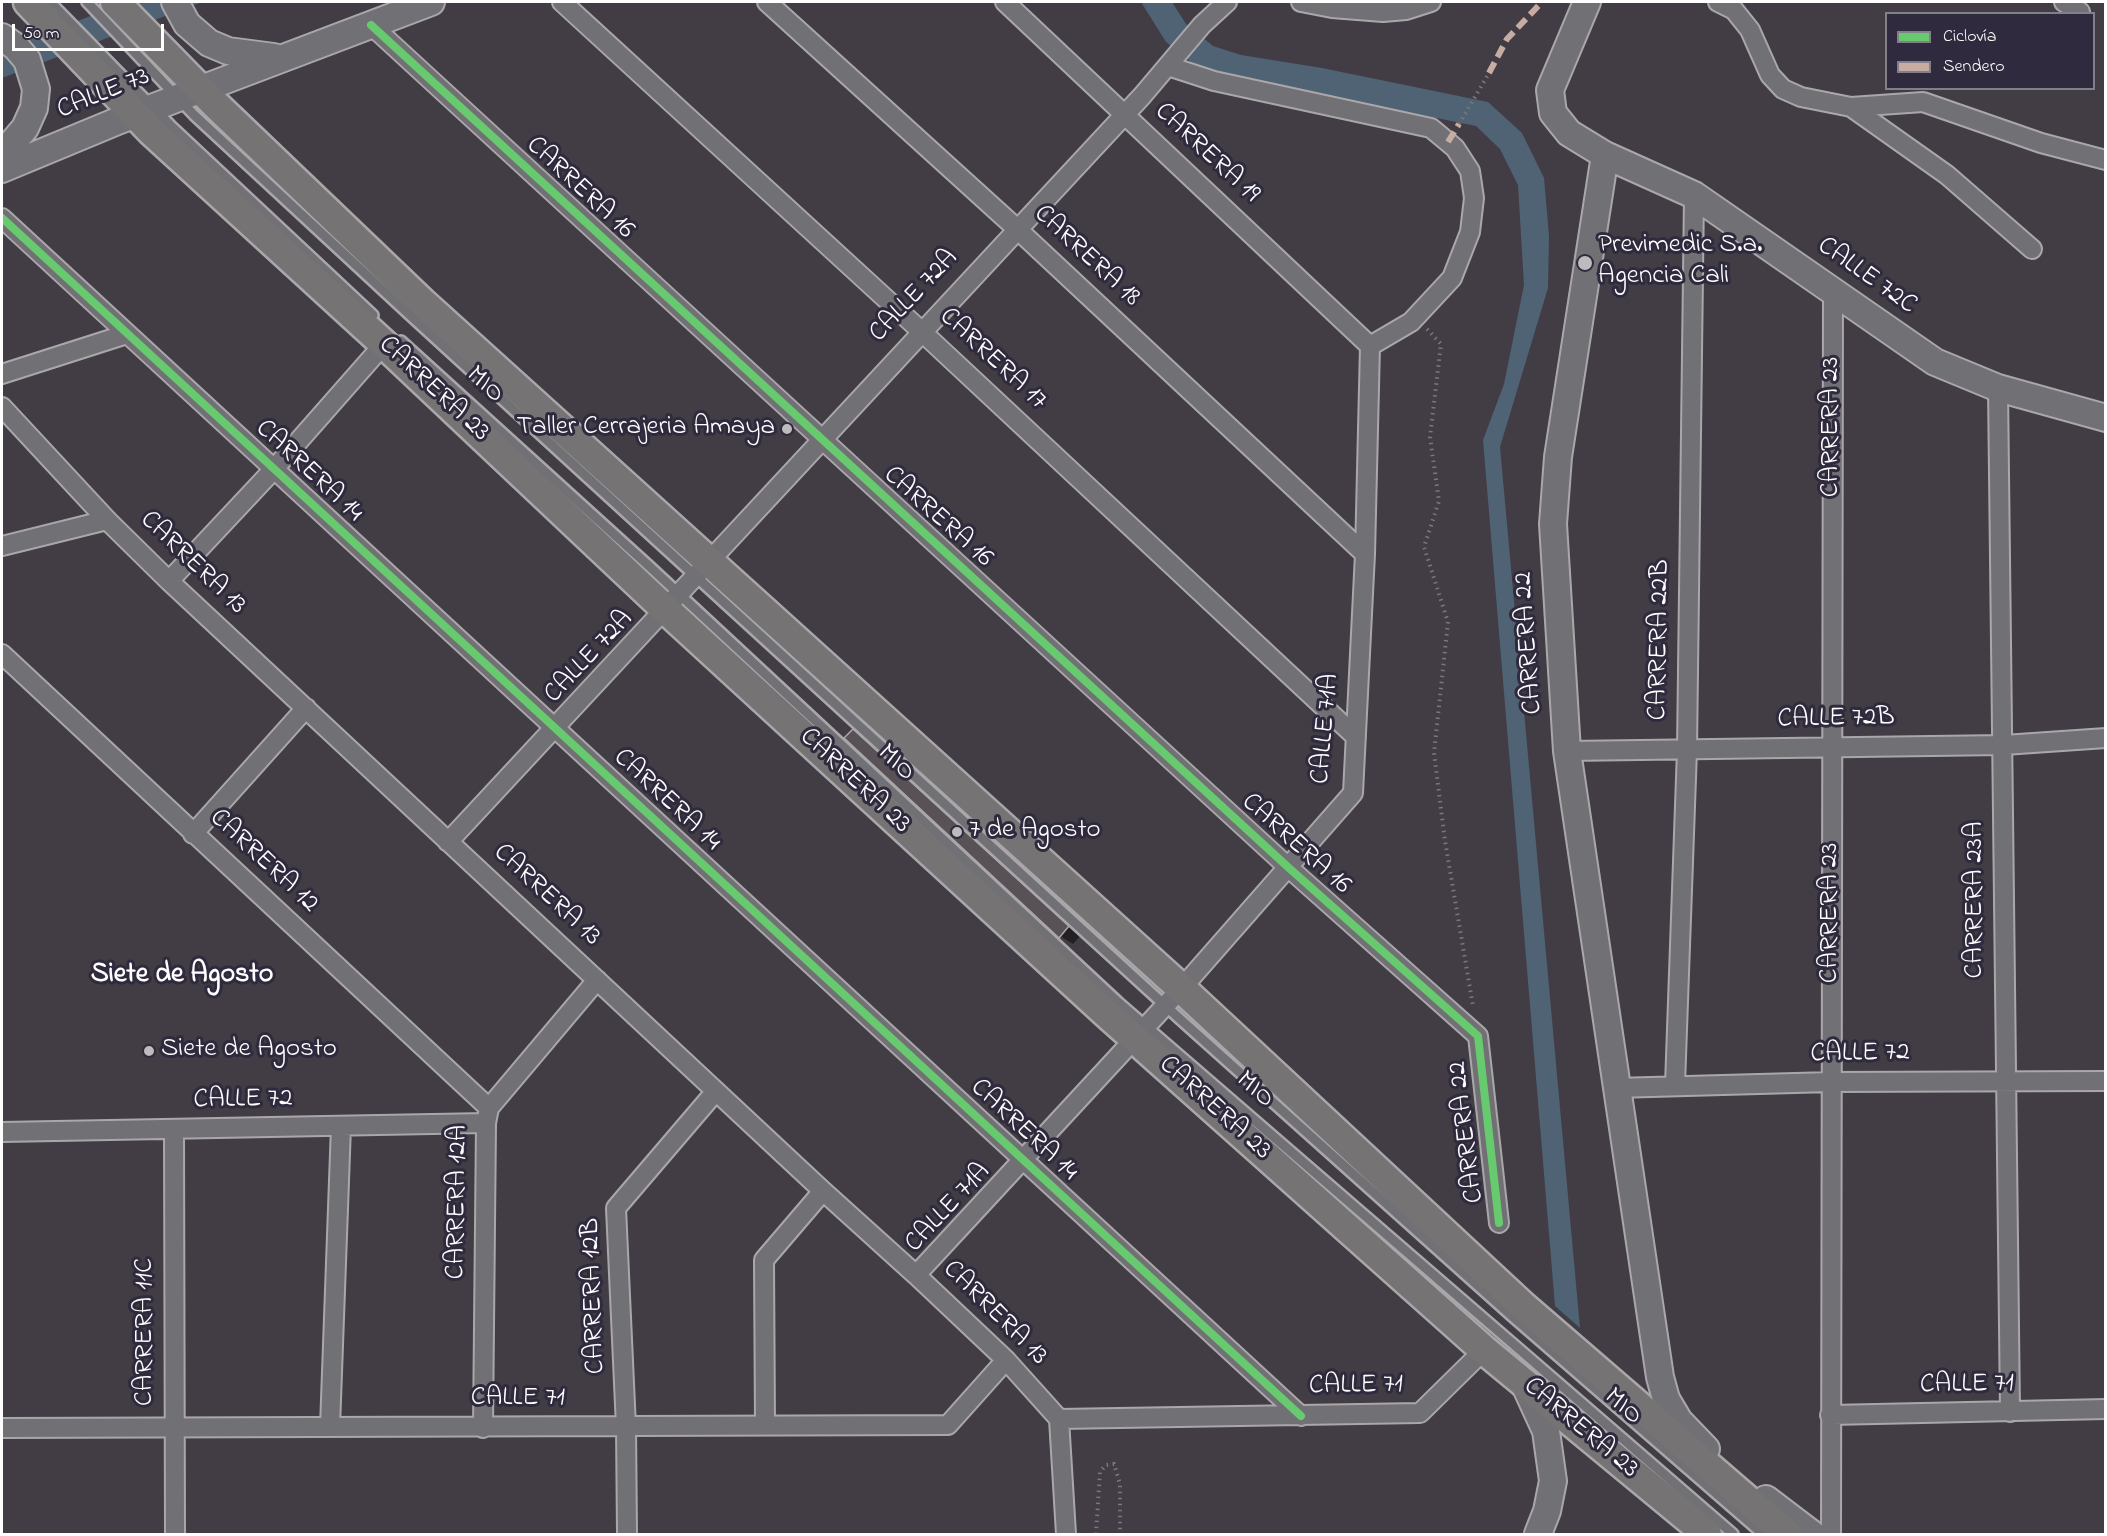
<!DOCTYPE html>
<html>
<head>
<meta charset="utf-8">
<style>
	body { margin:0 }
	#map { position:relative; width:2107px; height:1536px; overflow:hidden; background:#423c44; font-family:"Indie Flower",sans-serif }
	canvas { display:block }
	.frame { position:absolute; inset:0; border:3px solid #fff; pointer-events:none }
	.legend { position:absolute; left:1885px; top:12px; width:210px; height:78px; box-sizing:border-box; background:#2f2a3d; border:2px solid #827f8b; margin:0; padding:8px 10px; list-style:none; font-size:18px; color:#fff }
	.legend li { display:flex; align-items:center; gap:12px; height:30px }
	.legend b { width:30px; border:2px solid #827f8b }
	.scale { position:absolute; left:12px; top:24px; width:152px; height:27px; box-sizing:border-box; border:3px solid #fff; border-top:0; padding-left:8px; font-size:18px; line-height:21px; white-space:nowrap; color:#fff; -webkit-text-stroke:4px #2f2a3d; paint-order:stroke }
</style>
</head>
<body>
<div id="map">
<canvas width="2107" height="1536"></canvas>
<div class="frame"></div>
<ul class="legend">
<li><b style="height:8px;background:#67ca6e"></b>Ciclovía</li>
<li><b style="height:8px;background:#c7aca2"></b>Sendero</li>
</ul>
<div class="scale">50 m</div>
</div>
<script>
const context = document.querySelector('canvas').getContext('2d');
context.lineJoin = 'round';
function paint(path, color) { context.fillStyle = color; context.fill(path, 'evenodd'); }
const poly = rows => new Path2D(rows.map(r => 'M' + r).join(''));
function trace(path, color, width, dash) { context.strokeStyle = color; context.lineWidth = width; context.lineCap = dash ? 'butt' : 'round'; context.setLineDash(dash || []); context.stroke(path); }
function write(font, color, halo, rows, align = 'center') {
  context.font = font + ' "Indie Flower",sans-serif'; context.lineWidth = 6; context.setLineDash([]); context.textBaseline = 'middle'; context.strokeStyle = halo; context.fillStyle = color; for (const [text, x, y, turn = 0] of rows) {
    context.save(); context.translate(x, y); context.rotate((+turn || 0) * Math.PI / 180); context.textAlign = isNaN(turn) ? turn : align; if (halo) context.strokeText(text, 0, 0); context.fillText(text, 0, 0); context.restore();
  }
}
paint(poly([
	[127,2,202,2,2,78,2,50],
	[1141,2,1172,2,1186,24,1213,46,1241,55,1322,68,1488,102,1522,133,1544,178,1549,236,1548,288,1500,447,1580,1328,1555,1306,1483,440,1504,384,1524,285,1518,185,1500,149,1476,126,1318,94,1235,81,1201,70,1166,42]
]), '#4f6375');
paint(poly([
	[853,731,866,739,1081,935,1073,944,1060,936]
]), '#0007');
const building = poly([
	[853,729,1069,926,1059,938,844,738,853,729]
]);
paint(building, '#585256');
trace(building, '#aaa7ab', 1.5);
const lane = poly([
	[50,2,170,125,373,315],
	[87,2,194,115,411,316,1181,1020,1513,1317,1763,1534],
	[401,341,649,566,1119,1003,1733,1534]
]);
const street = poly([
	[562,2,921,331,1356,737],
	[767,2,1016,228,1365,554],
	[1005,2,1370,346],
	[1301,2,1332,8,1383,12,1406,10,1431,2],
	[1718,2,1734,10,1750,30,1770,75,1783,89,1801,97,1851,107,1923,102,2041,143,2106,160],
	[2064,2,2080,12],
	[371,25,1289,868,1478,1036,1499,1223],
	[1168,66,1214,81,1431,128,1455,148,1470,171,1474,198,1470,232,1452,278,1411,322,1370,346],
	[1851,107,1947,175,2032,249],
	[2,218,1301,1416],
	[2,374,127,334],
	[1998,388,2010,1412],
	[2,407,107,520,169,581,823,1191,916,1275,1006,1360,1059,1419],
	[2,546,107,520],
	[169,581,274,469,384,344],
	[2,654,489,1108],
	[1567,751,2004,745,2106,738],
	[193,834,306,708],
	[448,842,1142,96,1202,25,1227,2],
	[1675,1085,1687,750,1694,195],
	[1615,1088,1831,1082,2106,1081],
	[174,1129,175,1534],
	[2,1132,486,1123],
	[916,1275,1188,981,1353,793,1365,554,1370,346],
	[1830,1415,2106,1409],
	[1059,1419,1420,1413,1484,1350],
	[1059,1419,1066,1534],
	[765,1425,764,1260,823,1191],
	[330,1427,341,1126],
	[2,1428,948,1425,1006,1360],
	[483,1428,486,1123,489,1108,597,980],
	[627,1534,626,1427,616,1208,716,1091],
	[1831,1534,1833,292]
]);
const secondary = poly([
	[175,2,187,24,209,43,228,51,274,57],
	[1587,2,1550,90,1553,113,1569,133,1605,155,1694,195,1935,362,1998,388,2106,418],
	[2,37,16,47,27,60,36,89,34,108,25,128,2,155],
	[1605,155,1558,457,1553,524,1567,751,1660,1377,1666,1399,1679,1421,1706,1449],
	[2,169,120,120,431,2],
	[1524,1383,1546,1431,1553,1481,1547,1511,1538,1534],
	[1766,1499,1812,1534]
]);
const primary = poly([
	[28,2,152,132,384,344,664,608,1108,1015,1484,1350,1707,1534],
	[115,2,216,105,423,303,1181,988,1523,1306,1787,1534]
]);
trace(lane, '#aaa7ab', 14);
trace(street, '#aaa7ab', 22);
trace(secondary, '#aaa7ab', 30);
trace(primary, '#aaa7ab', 33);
trace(poly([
	[1459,124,1489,73],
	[1427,329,1441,344,1430,437,1439,501,1424,547,1448,622,1434,753,1445,841,1473,1006],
	[1096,1534,1100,1472,1106,1465,1114,1464,1120,1484,1120,1534]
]), '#7a787d', 4, [1.5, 4.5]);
trace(lane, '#717074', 9);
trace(street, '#717074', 18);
trace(secondary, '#717074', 26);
trace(primary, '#767375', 28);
trace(poly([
	[1489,73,1507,39,1542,2],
	[1448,142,1459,124]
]), '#c7aca2', 6, [12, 6]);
trace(poly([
	[371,25,1289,868,1478,1036,1499,1223],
	[2,218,1301,1416]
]), '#67ca6e', 8);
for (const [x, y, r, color] of [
	[1585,263,8,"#bdbbbe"],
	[787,429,6,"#bdbbbe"],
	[957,832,6,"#bdbbbe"],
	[149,1051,6,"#bdbbbe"]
]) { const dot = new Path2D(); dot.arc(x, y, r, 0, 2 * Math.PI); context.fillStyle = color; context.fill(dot); trace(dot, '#2f2a3d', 2); }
write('27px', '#fff', '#2f2a3d', [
	["CALLE 73",104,95,-22],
	["CARRERA 19",1206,154,43],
	["CARRERA 16",579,189,43],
	["CARRERA 18",1086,257,43],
	["CALLE 72C",1866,277,35],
	["CALLE 72A",915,297,-47],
	["CARRERA 17",992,360,43],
	["MIO",484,386,42],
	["CARRERA 23",433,390,43],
	["CARRERA 23",1833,427,-90],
	["CARRERA 14",308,472,43],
	["CARRERA 16",937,518,42],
	["CARRERA 13",192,564,44],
	["CARRERA 22B",1661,640,-89],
	["CARRERA 22",1530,643,-94],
	["CALLE 72A",590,658,-47],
	["CALLE 72B",1836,720,-1],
	["CALLE 71A",1327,729,-85],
	["MIO",895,764,43],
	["CARRERA 23",854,782,43],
	["CARRERA 14",666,801,43],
	["CARRERA 16",1295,845,42],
	["CARRERA 12",263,862,43],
	["CARRERA 13",546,896,43],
	["CARRERA 23A",1977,900,-90],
	["CARRERA 23",1832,913,-90],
	["CALLE 72",1860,1055,-1],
	["MIO",1254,1091,41],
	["CALLE 72",243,1101,-1],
	["CARRERA 23",1214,1109,42],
	["CARRERA 14",1023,1131,43],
	["CARRERA 22",1468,1132,-97],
	["CARRERA 12A",459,1202,-89],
	["CALLE 71A",949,1209,-47],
	["CARRERA 12B",595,1296,-92],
	["CARRERA 13",994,1314,45],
	["CARRERA 11C",147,1332,-90],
	["CALLE 71",1967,1386,-1],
	["CALLE 71",1356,1387,-1],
	["CALLE 71",518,1400],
	["MIO",1622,1408,41],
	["CARRERA 23",1580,1429,40]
]);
write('27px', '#fff', '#2f2a3d', [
	["Previmedic S.a.",1598,247],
	["Agencia Cali",1598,278],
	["Taller Cerrajeria Amaya",775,429,"right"],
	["7 de Agosto",969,832],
	["Siete de Agosto",161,1051]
], 'left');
write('bold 28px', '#fff', '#2f2a3d', [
	["Siete de Agosto",182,976]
]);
</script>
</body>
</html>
